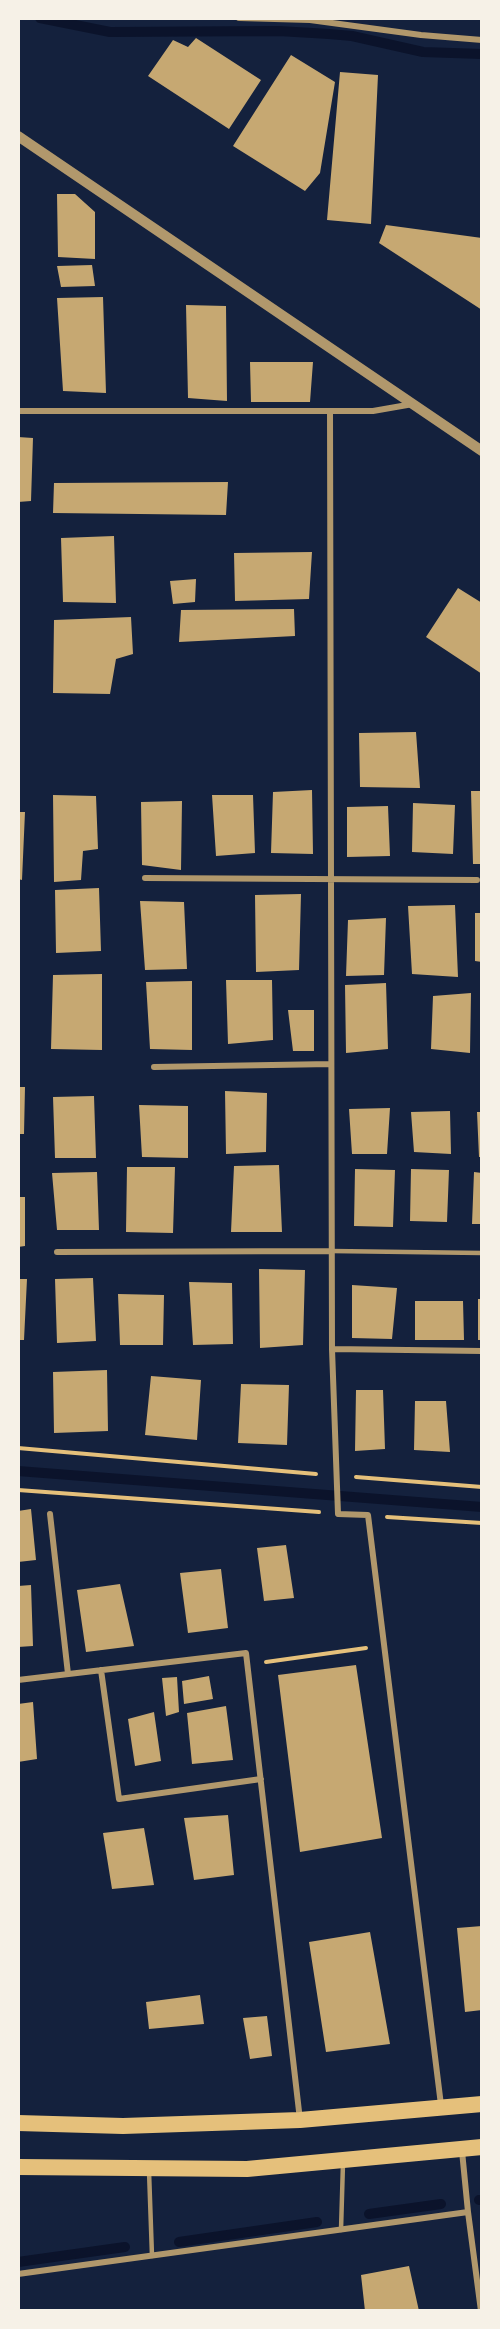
<!DOCTYPE html>
<html>
<head>
<meta charset="utf-8">
<style>
	body { margin:0 }
	#map { position:relative; width:500px; height:2329px; overflow:hidden; background:#14213d; font-family:Ubuntu,sans-serif }
	canvas { display:block }
	.frame { position:absolute; inset:0; border:20px solid #f6f1e7; pointer-events:none }
</style>
</head>
<body>
<div id="map">
<canvas width="500" height="2329"></canvas>
<div class="frame"></div>
</div>
<script>
const context = document.querySelector('canvas').getContext('2d');
context.lineJoin = 'round';
const poly = rows => new Path2D(rows.map(r => 'M' + r).join(''));
function trace(path, color, width, dash) { context.strokeStyle = color; context.lineWidth = width; context.lineCap = dash ? 'butt' : 'round'; context.setLineDash(dash || []); context.stroke(path); }
function paint(path, color) { context.fillStyle = color; context.fill(path, 'evenodd'); }
trace(poly([
	[40,18,110,32,279,31,329,34,352,36,423,52,482,54],
	[18,1471,482,1507],
	[479,2200,482,2200],
	[369,2214,441,2204],
	[179,2242,317,2222],
	[18,2262,125,2247]
]), '#0b132b', 10);
paint(poly([
	[196,38,261,80,229,129,148,76,173,40,188,47],
	[291,55,335,82,320,173,305,191,233,146],
	[340,72,378,75,371,224,327,220],
	[57,194,75,194,95,212,95,259,58,257],
	[386,225,482,238,482,310,379,243],
	[92,265,95,286,61,287,57,266],
	[103,297,106,393,63,391,57,298],
	[186,305,226,306,227,401,188,398],
	[250,362,313,362,310,402,251,402],
	[18,437,33,438,31,501,18,502],
	[228,482,226,515,53,513,54,483],
	[114,536,116,603,63,602,61,538],
	[312,552,309,599,235,601,234,553],
	[196,579,195,602,173,604,170,581],
	[458,588,482,603,482,674,426,637],
	[294,609,295,636,179,642,181,610],
	[131,617,133,654,116,659,110,694,53,693,54,620],
	[416,732,420,788,360,787,359,733],
	[312,790,313,854,271,853,273,792],
	[471,791,482,791,482,864,473,864],
	[53,795,96,796,98,849,83,851,81,880,54,882],
	[212,795,253,795,255,853,216,856],
	[182,801,181,870,142,865,141,802],
	[413,803,455,805,453,854,412,852],
	[388,806,390,856,347,857,347,807],
	[18,812,25,812,22,880,18,879],
	[99,888,101,951,56,953,55,890],
	[301,894,299,970,256,972,255,895],
	[140,901,184,902,187,969,145,970],
	[455,905,458,977,412,974,408,906],
	[475,913,482,913,482,962,475,961],
	[386,918,384,975,346,976,348,920],
	[102,974,102,1050,51,1049,53,975],
	[226,980,272,980,273,1040,228,1044],
	[192,981,192,1050,150,1049,146,982],
	[386,983,388,1049,346,1053,345,985],
	[471,993,470,1053,431,1049,433,996],
	[288,1010,314,1010,314,1051,293,1051],
	[18,1087,25,1087,24,1134,18,1134],
	[225,1091,267,1093,266,1152,226,1154],
	[94,1096,96,1158,55,1158,53,1097],
	[139,1105,188,1106,188,1158,142,1157],
	[390,1108,387,1154,352,1154,349,1109],
	[450,1111,451,1154,414,1152,411,1112],
	[477,1112,482,1112,482,1157,479,1157],
	[279,1165,282,1232,231,1232,234,1166],
	[127,1167,175,1167,173,1233,126,1232],
	[355,1169,395,1170,393,1227,354,1226],
	[411,1169,449,1170,447,1222,410,1221],
	[97,1172,99,1230,57,1230,52,1173],
	[474,1172,482,1173,482,1224,472,1224],
	[18,1197,25,1197,25,1246,18,1247],
	[259,1269,305,1270,303,1345,260,1348],
	[93,1278,96,1341,57,1343,55,1279],
	[18,1279,27,1279,24,1340,18,1340],
	[189,1282,232,1283,233,1344,193,1345],
	[352,1285,397,1288,392,1339,352,1338],
	[118,1294,164,1295,163,1345,120,1345],
	[478,1299,482,1299,482,1340,478,1340],
	[415,1301,463,1301,464,1340,415,1340],
	[107,1370,108,1431,54,1433,53,1372],
	[151,1376,201,1380,197,1440,145,1435],
	[241,1384,289,1385,287,1445,238,1443],
	[356,1390,383,1390,385,1449,355,1451],
	[415,1401,446,1401,450,1452,414,1450],
	[31,1509,36,1560,18,1562,18,1511],
	[286,1545,294,1598,264,1601,257,1548],
	[221,1569,228,1628,188,1633,180,1573],
	[120,1584,134,1646,86,1652,77,1590],
	[31,1585,33,1646,18,1647,18,1586],
	[356,1665,382,1838,300,1852,278,1675],
	[209,1676,213,1699,184,1704,182,1681],
	[177,1677,179,1712,166,1716,162,1678],
	[33,1702,37,1759,18,1762,18,1704],
	[226,1706,233,1760,192,1764,187,1713],
	[154,1712,161,1761,135,1766,128,1719],
	[228,1815,234,1875,194,1880,184,1818],
	[144,1828,154,1885,112,1889,103,1833],
	[482,1926,482,2010,465,2012,457,1928],
	[370,1932,390,2044,326,2052,309,1942],
	[200,1995,204,2024,149,2029,146,2002],
	[267,2016,272,2056,250,2059,243,2018],
	[409,2266,419,2311,365,2311,361,2275]
]), '#c6a872');
trace(poly([
	[18,1448,316,1474],
	[356,1477,482,1487],
	[18,1490,319,1512],
	[387,1517,482,1523],
	[266,1662,366,1648]
]), '#e5c07b', 4);
trace(poly([
	[331,1251,482,1253],
	[149,2171,152,2256],
	[341,2230,343,2163]
]), '#b1986c', 4.5);
trace(poly([
	[239,18,310,20,421,35,482,40],
	[18,411,373,411,413,404],
	[330,411,332,1349,338,1514,368,1515,441,2105],
	[145,878,477,880],
	[154,1067,331,1064],
	[57,1252,331,1251],
	[332,1349,482,1351],
	[50,1514,68,1674],
	[101,1670,119,1799,261,1779],
	[18,1680,246,1653,300,2120],
	[468,2212,481,2311],
	[18,2274,468,2212,462,2151]
]), '#b1986c', 6);
trace(poly([
	[18,136,482,451]
]), '#b1986c', 10);
trace(poly([
	[18,2123,123,2126,300,2120,482,2104],
	[18,2167,247,2169,482,2147]
]), '#e5c07b', 16);
</script>
</body>
</html>
